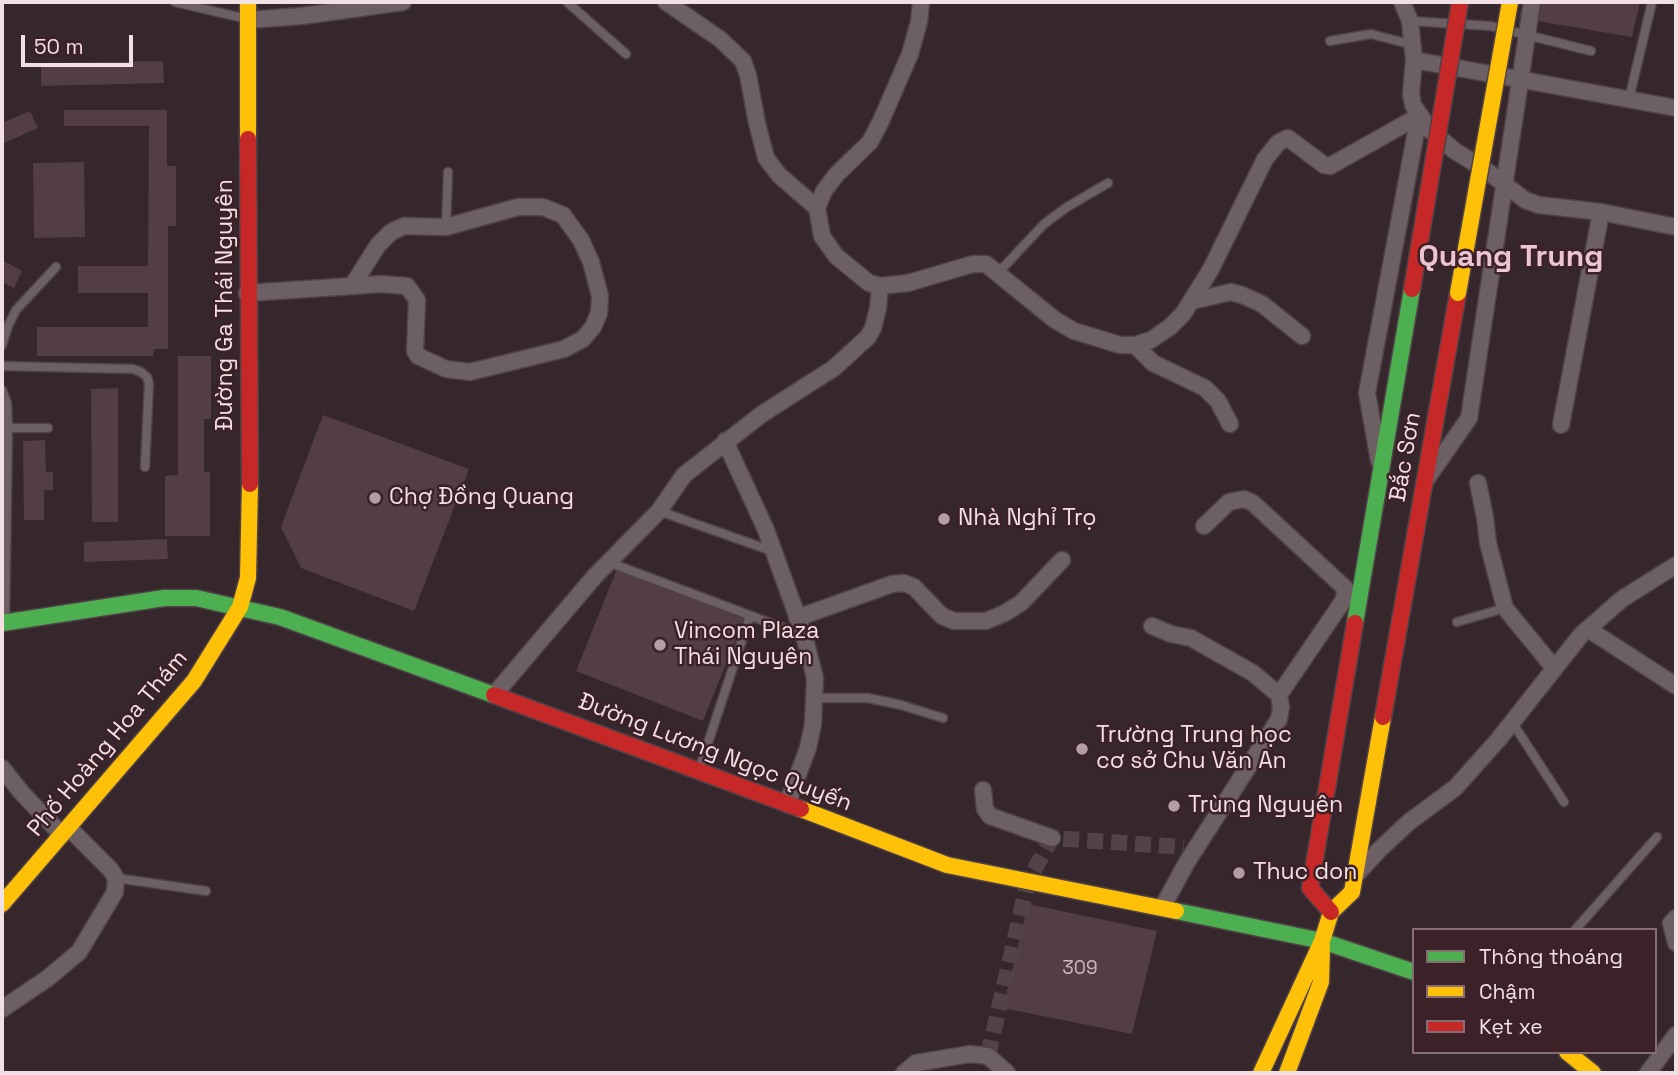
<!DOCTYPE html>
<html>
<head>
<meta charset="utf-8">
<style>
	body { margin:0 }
	#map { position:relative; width:1678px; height:1075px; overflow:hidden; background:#36272c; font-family:"Space Grotesk",sans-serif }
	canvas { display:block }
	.frame { position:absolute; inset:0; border:4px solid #f3e0e5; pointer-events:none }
	.legend { position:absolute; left:1412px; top:928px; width:245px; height:126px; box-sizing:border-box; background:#3c2129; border:2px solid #856d74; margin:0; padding:9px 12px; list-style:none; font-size:21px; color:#f3e0e5 }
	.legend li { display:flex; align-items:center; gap:14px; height:35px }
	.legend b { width:35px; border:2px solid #856d74 }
	.scale { position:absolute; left:21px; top:35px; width:112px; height:32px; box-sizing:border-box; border:4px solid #f3e0e5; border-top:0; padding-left:9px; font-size:21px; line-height:24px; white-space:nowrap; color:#f3e0e5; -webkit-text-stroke:5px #3c2129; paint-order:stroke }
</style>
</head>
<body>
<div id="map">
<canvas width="1678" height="1075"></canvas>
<div class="frame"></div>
<ul class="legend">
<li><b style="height:9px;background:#4caf50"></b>Thông thoáng</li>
<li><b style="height:9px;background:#ffc107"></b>Chậm</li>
<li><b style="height:9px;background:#c62828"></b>Kẹt xe</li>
</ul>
<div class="scale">50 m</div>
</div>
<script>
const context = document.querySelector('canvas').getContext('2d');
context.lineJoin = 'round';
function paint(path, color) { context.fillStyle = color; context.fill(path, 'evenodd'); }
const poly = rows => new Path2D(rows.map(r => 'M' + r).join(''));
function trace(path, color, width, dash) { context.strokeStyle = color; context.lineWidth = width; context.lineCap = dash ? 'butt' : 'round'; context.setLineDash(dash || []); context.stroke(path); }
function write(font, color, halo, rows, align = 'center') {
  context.font = font + ' "Space Grotesk",sans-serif'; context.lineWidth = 5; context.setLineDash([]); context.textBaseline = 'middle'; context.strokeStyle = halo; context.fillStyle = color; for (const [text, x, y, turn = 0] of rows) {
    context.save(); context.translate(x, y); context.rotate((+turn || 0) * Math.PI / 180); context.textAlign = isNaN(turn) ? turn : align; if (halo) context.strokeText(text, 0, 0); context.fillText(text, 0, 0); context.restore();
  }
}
paint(poly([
	[1523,2,1640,2,1632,37,1519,18],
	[163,61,164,83,41,86,41,63],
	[64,110,167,110,167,166,176,166,176,226,168,226,168,349,154,349,153,356,37,356,37,327,148,327,148,293,78,293,78,266,148,266,149,126,64,126],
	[30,111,38,128,2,144,2,123],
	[84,162,85,237,34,238,33,163],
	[2,260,22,271,14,288,2,282],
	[178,356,211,356,211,419,204,419,204,472,210,472,210,536,165,536,165,476,178,475],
	[118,388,118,522,92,522,91,389],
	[323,415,469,469,414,611,301,568,281,527],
	[45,440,46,472,53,472,53,490,44,490,44,520,24,520,23,441],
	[167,539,168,559,84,562,84,542],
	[617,569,744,619,703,721,576,671],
	[1028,904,1157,931,1132,1034,1003,1008]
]), '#523e44');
trace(poly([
	[988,1056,1028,881,1052,838,1184,847]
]), '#524348', 16, [16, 8]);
const lane = poly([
	[175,2,247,19],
	[567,2,626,54],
	[1410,21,1491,26,1591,51],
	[1330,41,1371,34,1413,45],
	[1629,99,1652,2],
	[446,227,448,172],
	[998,273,1044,224,1067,207,1108,183],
	[2,345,8,326,16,310,56,267],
	[2,366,133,369,141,372,147,377,149,384,145,467],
	[2,390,7,403,8,428,5,622],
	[2,428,48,428],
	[659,511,772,551],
	[608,562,802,635],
	[1457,622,1505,608],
	[816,698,868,698,901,705,943,718],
	[1512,722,1564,802],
	[699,770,750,616],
	[116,878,206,891],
	[1575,930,1657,837]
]);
const street = poly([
	[666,2,720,39,743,61,748,75,757,123,766,158,779,175,817,208],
	[921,2,919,22,910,54,881,121,870,142,836,175,824,191,817,208,822,236,836,256,869,283,880,286,908,283,973,264,986,264,1055,320,1074,331,1120,345,1135,345,1151,340,1170,327,1183,314,1211,269,1265,159,1278,143,1288,138,1324,165,1330,166,1419,116],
	[1402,2,1410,21,1414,60,1411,94,1413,105,1430,130,1455,151,1487,171,1525,200,1539,205,1601,212,1676,227],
	[248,20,302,16,403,2],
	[1414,60,1676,108],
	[247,293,352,286,381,284,407,286,417,300,415,351,418,356,446,369,470,372,564,349,583,339,593,327,599,313,600,296,591,262,581,240,563,215,543,207,518,207,446,227,404,226,391,232,378,245,352,286],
	[1192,301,1231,292,1242,295,1262,304,1302,336],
	[1135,345,1153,363,1205,388,1218,401,1230,424],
	[1561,425,1601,212],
	[725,441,766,530,804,635,815,678,813,724,808,748,787,804],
	[1379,461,1367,393,1419,116],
	[1428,477,1469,418,1532,2],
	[1478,483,1485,517,1488,543,1505,608,1554,668],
	[1204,526,1229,502,1244,499,1253,503,1346,589,1343,601,1279,695],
	[797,618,892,584,904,583,914,587,942,616,954,621,986,621,1005,613,1021,603,1062,560],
	[1152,626,1171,634,1191,638,1253,673,1279,695,1281,707,1279,719,1187,862,1162,908],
	[1588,629,1676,686],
	[494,695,595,576,659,511,684,475,762,414,834,368,868,337,873,328,878,308,880,286],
	[2,768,21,792,62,835],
	[983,790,985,809,990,816,1052,838],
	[1354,877,1378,851,1409,822,1455,788,1498,740,1581,635,1622,599,1676,565],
	[1676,918,1671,923,1676,943],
	[2,1009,48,978,79,952,115,892,116,878,110,869,69,828],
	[904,1073,916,1063,970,1054,988,1056,1007,1073],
	[1648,1073,1676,1035]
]);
const fast = poly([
	[2,623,164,598,196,598,280,617,494,695],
	[1355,623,1412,289],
	[1176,911,1322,941,1414,972]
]);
const slow = poly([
	[248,139,248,2],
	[801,809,947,865,1176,911],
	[2,904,194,681,240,607,248,578,250,484],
	[1567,1052,1593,1073],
	[1261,1073,1322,941,1331,912,1352,892,1383,717],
	[1287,1073,1321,982,1322,947]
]);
const jam = poly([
	[248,139,250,484],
	[494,695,801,809],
	[1383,717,1458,293],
	[1331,912,1310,888,1355,623]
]);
trace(lane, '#504247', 11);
trace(street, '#504247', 19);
trace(fast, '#504247', 19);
trace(slow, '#504247', 19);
trace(jam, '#504247', 19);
trace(lane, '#6c6064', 8);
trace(street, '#6c6064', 16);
trace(fast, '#4caf50', 16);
trace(slow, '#ffc107', 16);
trace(jam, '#c62828', 16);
const slowBridge = poly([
	[1458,293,1510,2]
]);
const jamBridge = poly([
	[1412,289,1460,2]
]);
trace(slowBridge, '#504247', 19, []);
trace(jamBridge, '#504247', 19, []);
trace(slowBridge, '#ffc107', 16);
trace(jamBridge, '#c62828', 16);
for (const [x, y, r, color] of [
	[375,498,7,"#b19fa4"],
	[944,519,7,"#b19fa4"],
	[660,645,7,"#b19fa4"],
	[1082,749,7,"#b19fa4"],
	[1174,806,7,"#b19fa4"],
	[1239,873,7,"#b19fa4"]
]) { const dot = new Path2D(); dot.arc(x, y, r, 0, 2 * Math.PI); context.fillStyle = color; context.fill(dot); trace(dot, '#3c2129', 2.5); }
write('19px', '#cbb8bd', null, [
	["309",1080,969]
]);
write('23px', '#f3e0e5', '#3c2129', [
	["Đường Ga Thái Nguyên",226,305,-90],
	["Bắc Sơn",1406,457,-80],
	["Phố Hoàng Hoa Thám",108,744,-50],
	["Đường Lương Ngọc Quyến",715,753,21]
]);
write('23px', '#f3e0e5', '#3c2129', [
	["Chợ Đồng Quang",389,498],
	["Nhà Nghỉ Trọ",958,519],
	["Vincom Plaza",674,632],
	["Thái Nguyên",674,658],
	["Trường Trung học",1096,736],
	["cơ sở Chu Văn An",1096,762],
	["Trùng Nguyên",1188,806],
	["Thuc don",1253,873]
], 'left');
write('bold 30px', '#ebc6d0', '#3c2129', [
	["Quang Trung",1511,258]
]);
</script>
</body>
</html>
